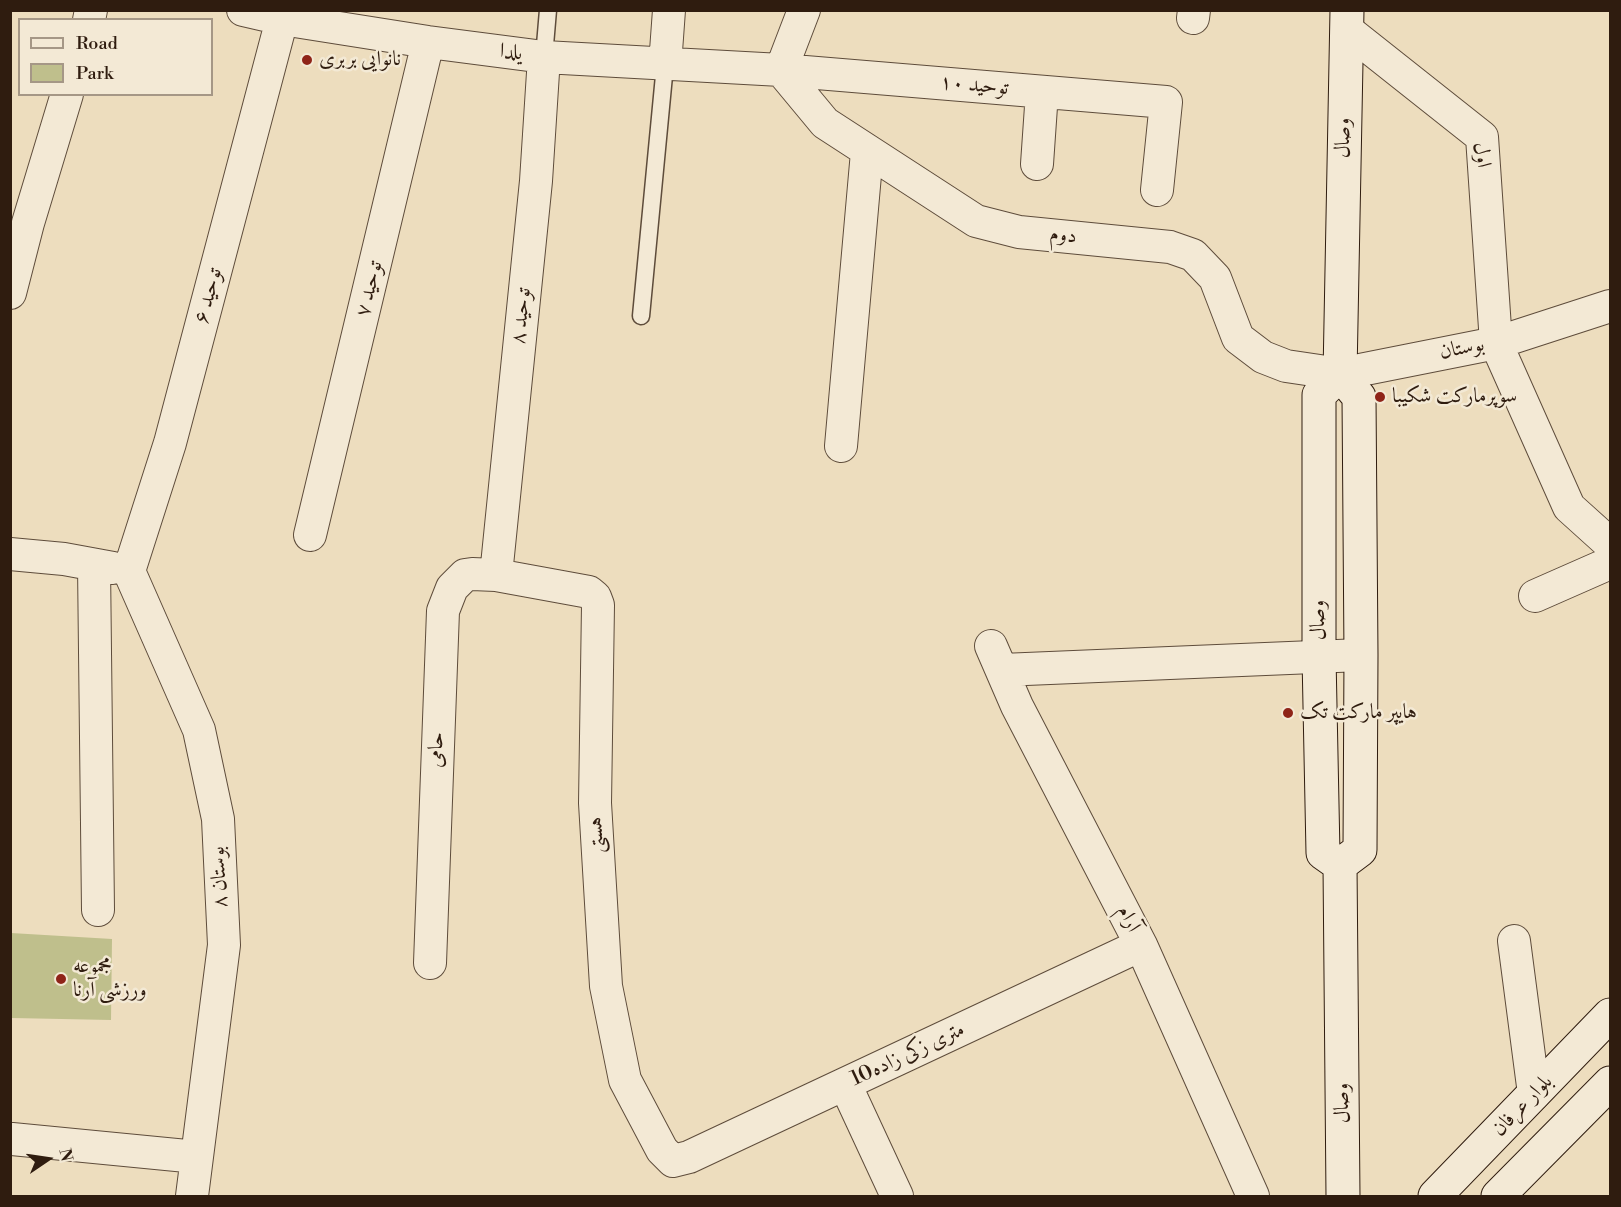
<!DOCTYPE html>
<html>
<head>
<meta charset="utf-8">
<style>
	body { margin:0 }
	#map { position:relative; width:1621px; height:1207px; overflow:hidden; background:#edddbe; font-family:"Libre Bodoni",serif }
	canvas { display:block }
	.frame { position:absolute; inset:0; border:12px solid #2f1c0f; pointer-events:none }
	.legend { position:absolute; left:18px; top:18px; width:195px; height:78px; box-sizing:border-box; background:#f3e9d5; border:2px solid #a59786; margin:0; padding:8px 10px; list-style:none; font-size:18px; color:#2f1c0f }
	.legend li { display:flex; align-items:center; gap:12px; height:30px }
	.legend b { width:30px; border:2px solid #a59786 }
	.north { position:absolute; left:18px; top:1129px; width:60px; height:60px; -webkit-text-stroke:4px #f3e9d5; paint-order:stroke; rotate:77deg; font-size:16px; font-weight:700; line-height:24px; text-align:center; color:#2f1c0f }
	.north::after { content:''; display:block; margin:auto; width:21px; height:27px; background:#2f1c0f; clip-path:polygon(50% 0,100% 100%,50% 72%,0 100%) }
</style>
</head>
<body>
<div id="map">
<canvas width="1621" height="1207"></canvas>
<div class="frame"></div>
<ul class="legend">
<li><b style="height:8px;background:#f3e9d5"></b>Road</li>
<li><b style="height:16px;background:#bfbf8c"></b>Park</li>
</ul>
<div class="north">N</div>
</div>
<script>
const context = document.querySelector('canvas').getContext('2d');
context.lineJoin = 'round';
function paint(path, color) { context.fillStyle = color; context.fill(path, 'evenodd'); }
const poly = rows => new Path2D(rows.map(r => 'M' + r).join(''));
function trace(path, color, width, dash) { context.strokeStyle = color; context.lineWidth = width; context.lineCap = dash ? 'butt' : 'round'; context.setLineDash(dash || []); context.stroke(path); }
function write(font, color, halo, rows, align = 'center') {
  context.font = font + ' "Libre Bodoni",Amiri,serif'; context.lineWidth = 5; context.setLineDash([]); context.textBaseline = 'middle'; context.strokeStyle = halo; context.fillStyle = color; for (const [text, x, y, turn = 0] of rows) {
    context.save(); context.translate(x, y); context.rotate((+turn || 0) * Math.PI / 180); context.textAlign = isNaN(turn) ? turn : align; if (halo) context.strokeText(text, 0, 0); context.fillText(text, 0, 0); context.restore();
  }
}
paint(poly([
	[11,933,112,939,111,1020,12,1018,11,1052]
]), '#bfbf8c');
const service = poly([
	[544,57,548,10],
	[641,316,665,65]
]);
const minor = poly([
	[243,10,282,19,428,42,544,57,781,70,1166,102,1157,190],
	[1193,18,1194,10],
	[89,20,91,10],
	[1347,30,1482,137,1496,343,1569,507,1610,544],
	[665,65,669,10],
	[781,70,825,123,976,221,1019,232,1170,247,1193,255,1215,278,1238,338,1263,357,1286,366,1340,374,1496,343,1610,306],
	[781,70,804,10],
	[1037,164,1042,92],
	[10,293,28,223,67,94],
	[841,446,867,152],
	[310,535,428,42],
	[10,554,64,559,113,568],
	[94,565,98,910],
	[129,571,199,730,218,819,224,945,192,1196],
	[129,571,170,443,282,19,280,10],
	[496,575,536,181,544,57],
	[1535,596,1610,563],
	[991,646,1017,706,1141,945,1253,1196],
	[1002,670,1361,655],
	[1514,941,1534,1094],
	[430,963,443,611,452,588,465,575,472,574,496,575,589,592,595,597,598,605,595,803,606,986,625,1080,662,1150,673,1161,689,1157,1141,945],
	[845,1084,897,1196],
	[12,1139,197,1157]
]);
const secondary = poly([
	[1340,374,1319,395,1319,657,1323,853,1340,865],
	[1340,865,1360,850,1361,655,1359,397,1340,374,1347,10],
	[1340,865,1343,1196],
	[1435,1196,1610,1015],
	[1498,1196,1610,1083]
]);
trace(service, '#5e4c3b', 19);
trace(minor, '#5e4c3b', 34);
trace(secondary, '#2f1c0f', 35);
trace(service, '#f3e9d5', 16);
trace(minor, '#f3e9d5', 32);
trace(secondary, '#f3e9d5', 33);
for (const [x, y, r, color] of [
	[307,60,6,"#8f2418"],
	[1380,397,6,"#8f2418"],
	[1288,713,6,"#8f2418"],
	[61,979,6,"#8f2418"]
]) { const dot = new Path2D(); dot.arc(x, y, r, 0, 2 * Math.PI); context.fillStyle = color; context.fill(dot); trace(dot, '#f3e9d5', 2); }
write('21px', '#2f1c0f', '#f3e9d5', [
	["یلدا",511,53,7],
	["توحید ۱۰",974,86,5],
	["وصال",1344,138,-89],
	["اول",1481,155,80],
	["دوم",1063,236,6],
	["توحید ۷",370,289,-76],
	["توحید ۶",209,296,-75],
	["توحید ۸",522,316,-84],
	["بوستان",1462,349,-11],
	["وصال",1319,620,-90],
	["حامی",437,750,-88],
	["هستی",597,835,-93],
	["بوستان ۸",220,877,-93],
	["آرام",1128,919,63],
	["10متری زکی زاده",908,1055,-25],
	["وصال",1343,1103,-90],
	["بلوار عرفان",1523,1106,-46]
]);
write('21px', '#2f1c0f', '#f3e9d5', [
	["نانوایی بربری",319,60],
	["سوپرمارکت شکیبا",1392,397],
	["هایپر مارکت تک",1300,713],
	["مجموعه",73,967],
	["ورزشی آرنا",73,991]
], 'left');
</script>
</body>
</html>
